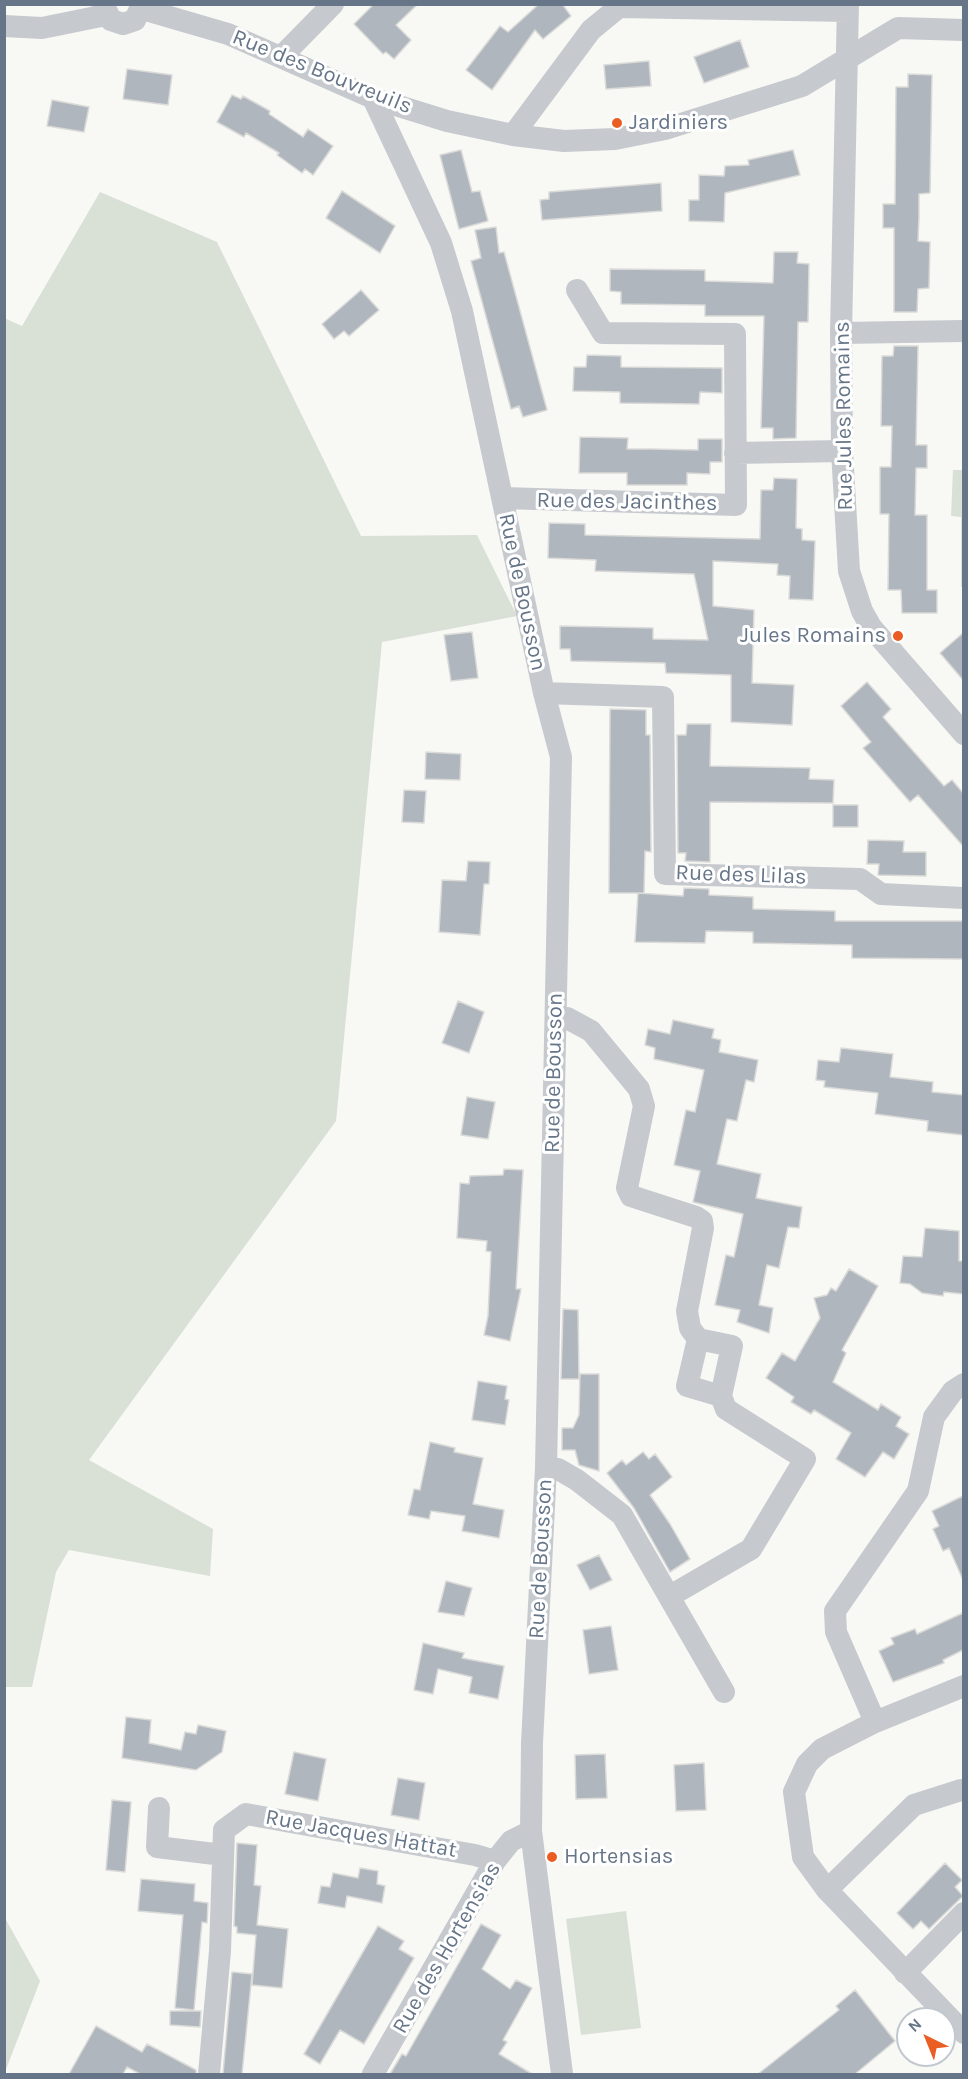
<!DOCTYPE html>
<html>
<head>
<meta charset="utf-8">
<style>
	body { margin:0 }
	#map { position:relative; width:968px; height:2079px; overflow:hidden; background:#f8f8f5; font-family:Karla,sans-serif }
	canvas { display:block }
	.frame { position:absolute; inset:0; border:6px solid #667688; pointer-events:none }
	.north { position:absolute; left:896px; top:2007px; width:60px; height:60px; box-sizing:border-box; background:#fff; border:2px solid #c2c8cf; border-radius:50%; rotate:317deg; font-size:16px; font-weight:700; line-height:24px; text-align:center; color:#667688 }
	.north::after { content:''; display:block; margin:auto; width:21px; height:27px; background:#ea5e23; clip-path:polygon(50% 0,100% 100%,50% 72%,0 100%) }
</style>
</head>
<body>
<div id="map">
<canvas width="968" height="2079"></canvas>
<div class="frame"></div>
<div class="north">N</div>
</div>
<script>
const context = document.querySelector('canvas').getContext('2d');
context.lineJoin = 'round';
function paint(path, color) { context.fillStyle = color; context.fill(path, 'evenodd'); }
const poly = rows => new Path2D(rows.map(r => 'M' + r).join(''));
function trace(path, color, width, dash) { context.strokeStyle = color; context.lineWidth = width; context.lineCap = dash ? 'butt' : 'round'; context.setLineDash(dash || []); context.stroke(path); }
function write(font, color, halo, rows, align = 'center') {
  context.font = font + ' Karla,sans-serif'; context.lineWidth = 6; context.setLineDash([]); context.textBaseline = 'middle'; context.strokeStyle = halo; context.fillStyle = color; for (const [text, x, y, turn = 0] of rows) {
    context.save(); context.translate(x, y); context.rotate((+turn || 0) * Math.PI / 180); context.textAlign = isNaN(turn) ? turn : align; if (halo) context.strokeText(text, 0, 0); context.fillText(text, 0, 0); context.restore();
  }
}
paint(poly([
	[100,192,217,242,361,536,477,535,517,616,382,642,336,1121,89,1460,213,1529,210,1576,69,1550,56,1572,32,1687,4,1687,4,318,22,326],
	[953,470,963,470,963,587,961,587,961,517,951,516],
	[626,1911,641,2028,581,2035,566,1919],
	[5,1918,40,1981,5,2072,4,1918]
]), '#d9e0d6');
const building = poly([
	[374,4,418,4,396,25,411,40,394,59,386,52,383,54,354,24,374,4],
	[539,4,562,4,571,16,543,39,535,30,492,90,466,70,500,26,508,32,539,4],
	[740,40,749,67,704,83,694,57,740,40],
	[649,61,651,86,606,89,604,65,649,61],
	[127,69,172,75,168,105,123,99,127,69],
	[908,74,932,75,930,193,919,194,919,217,918,241,930,242,929,288,918,289,917,312,894,312,894,228,883,228,883,204,895,204,896,87,908,87,908,74],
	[232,95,241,99,243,96,270,111,269,114,303,137,308,129,333,146,313,175,305,169,302,173,277,155,279,153,246,133,244,137,217,122,232,95],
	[52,100,89,107,84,132,47,126,52,100],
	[461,150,472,192,480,191,488,221,459,229,440,155,461,150],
	[793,150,800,175,725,193,724,222,689,221,689,200,699,200,699,175,724,176,725,166,749,165,748,160,793,150],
	[661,183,662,211,542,220,540,200,549,199,549,192,661,183],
	[342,191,395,226,380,253,326,218,342,191],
	[496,227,499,253,504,252,547,410,523,417,519,406,511,409,471,261,481,258,475,230,496,227],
	[774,252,798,252,797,263,809,264,808,322,798,322,796,438,773,439,773,428,761,428,764,316,705,316,705,305,621,304,621,292,610,291,610,269,705,270,705,281,773,283,774,252],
	[361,290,379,310,349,336,344,331,334,339,322,324,361,290],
	[894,346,918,346,916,445,927,445,927,468,916,468,915,515,927,515,927,590,937,590,937,613,902,613,901,590,888,590,889,514,880,514,880,467,891,467,892,426,881,426,882,356,893,356,894,346],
	[587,355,621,356,621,367,722,368,722,393,700,392,699,404,620,403,620,392,573,391,574,367,586,367,587,355],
	[580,437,628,438,627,449,651,449,698,450,698,439,722,439,722,462,710,462,710,474,687,473,687,485,627,485,627,473,579,473,580,437],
	[774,478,797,479,796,528,802,529,802,540,815,541,813,600,789,599,790,576,777,575,778,564,713,561,713,606,754,610,752,683,794,685,792,725,731,722,731,675,666,673,665,663,571,661,570,649,560,649,560,626,653,628,653,639,708,640,694,574,595,571,596,560,548,558,549,523,585,524,585,535,760,539,761,490,773,490,774,478],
	[472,632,478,678,451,681,444,635,472,632],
	[963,633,963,680,940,653,963,633],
	[867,682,891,709,883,717,944,786,952,780,963,793,963,846,918,795,910,802,863,748,871,742,841,706,867,682],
	[610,709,646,710,646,735,650,735,651,852,645,851,644,893,609,893,610,709],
	[687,724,711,724,710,766,810,768,809,779,834,780,833,803,710,802,710,862,685,861,686,853,678,853,677,735,686,735,687,724],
	[426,752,461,754,460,780,425,779,426,752],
	[404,790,426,791,424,823,402,822,404,790],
	[833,805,858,805,858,827,833,827,833,805],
	[868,840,904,841,903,852,926,852,926,876,878,875,879,864,867,864,868,840],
	[468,861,490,862,489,884,484,884,480,935,439,932,442,880,466,881,468,861],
	[684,888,709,889,709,895,753,897,753,909,835,911,835,921,963,921,963,959,852,958,852,945,753,943,753,932,706,931,705,943,635,942,638,893,683,896,684,888],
	[458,1001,484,1012,469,1053,442,1043,458,1001],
	[673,1020,714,1029,712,1038,721,1040,719,1052,758,1060,754,1082,746,1080,737,1121,727,1119,717,1164,761,1174,756,1198,802,1207,799,1228,788,1227,779,1268,767,1265,759,1305,773,1308,769,1333,737,1322,740,1310,715,1305,726,1255,734,1257,743,1214,693,1202,700,1171,674,1165,686,1110,695,1112,704,1070,654,1059,655,1048,645,1045,648,1029,670,1034,673,1020],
	[841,1048,893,1054,890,1077,933,1082,932,1092,963,1095,963,1135,927,1131,928,1121,875,1114,878,1093,824,1087,825,1081,816,1080,818,1060,839,1062,841,1048],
	[467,1097,495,1102,488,1139,461,1135,467,1097],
	[504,1169,523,1170,516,1289,521,1289,510,1341,484,1335,488,1316,491,1252,486,1251,487,1241,457,1238,460,1183,469,1184,470,1176,503,1175,504,1169],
	[925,1228,959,1231,959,1261,963,1261,963,1294,944,1292,943,1296,922,1293,910,1284,900,1283,903,1256,922,1257,925,1228],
	[849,1269,878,1286,842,1350,846,1353,833,1382,878,1410,881,1404,901,1417,896,1426,909,1434,894,1459,883,1452,865,1477,836,1459,851,1433,814,1410,811,1414,791,1402,794,1397,766,1378,782,1353,795,1361,820,1318,814,1298,827,1295,831,1288,836,1291,849,1269],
	[563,1309,578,1310,579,1379,561,1379,563,1309],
	[580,1374,599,1374,599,1471,579,1465,575,1450,562,1450,562,1428,573,1428,579,1415,580,1374],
	[478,1381,507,1386,505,1399,509,1400,505,1425,472,1420,478,1381],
	[430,1442,455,1448,454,1452,483,1458,473,1504,504,1510,499,1538,462,1531,465,1516,431,1511,429,1519,408,1515,414,1489,420,1490,430,1442],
	[643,1452,649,1459,655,1454,672,1477,650,1495,670,1524,690,1559,670,1572,634,1508,607,1473,622,1460,626,1465,643,1452],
	[963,1496,963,1580,949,1548,943,1551,933,1529,939,1526,932,1511,963,1496],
	[599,1555,612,1580,590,1590,577,1565,599,1555],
	[446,1581,472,1588,464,1616,438,1612,446,1581],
	[963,1613,963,1650,943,1660,944,1663,893,1682,879,1651,894,1644,891,1638,915,1629,917,1634,963,1613],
	[611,1626,618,1670,589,1674,583,1630,611,1626],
	[423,1643,464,1653,462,1658,504,1666,498,1699,469,1693,472,1677,438,1669,433,1694,414,1690,423,1643],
	[126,1717,151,1720,149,1743,181,1750,185,1732,196,1734,198,1725,226,1731,222,1752,196,1770,122,1758,126,1717],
	[294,1752,326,1759,318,1801,285,1794,294,1752],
	[605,1754,607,1798,576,1799,575,1755,605,1754],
	[704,1763,706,1810,676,1811,674,1765,704,1763],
	[398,1778,425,1783,419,1820,391,1815,398,1778],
	[112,1800,131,1802,125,1872,106,1870,112,1800],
	[237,1843,257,1845,254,1885,261,1886,257,1925,288,1929,282,1988,252,1985,256,1935,237,1933,237,1927,234,1926,237,1843],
	[945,1863,962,1880,955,1887,963,1896,929,1929,921,1921,913,1929,897,1913,945,1863],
	[360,1868,378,1871,377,1884,385,1886,382,1903,347,1896,345,1908,318,1903,321,1886,330,1887,333,1873,358,1878,360,1868],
	[141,1879,195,1884,194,1901,208,1903,207,1923,202,1922,194,2010,175,2008,183,1915,138,1911,141,1879],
	[481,1924,501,1935,482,1969,510,1989,516,1980,532,1988,503,2040,507,2042,499,2054,532,2074,390,2074,402,2054,406,2056,481,1924],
	[378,1926,404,1941,399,1949,414,1958,364,2044,340,2030,320,2064,304,2054,378,1926],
	[232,1972,252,1974,242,2074,223,2074,232,1972],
	[855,1990,895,2041,855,2074,758,2074,839,2010,836,2006,855,1990],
	[170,2011,201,2011,200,2027,170,2025,170,2011],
	[96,2026,142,2052,147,2044,196,2070,196,2074,140,2074,127,2067,123,2074,69,2074,96,2026]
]);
paint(building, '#afb6bd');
trace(building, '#dadad8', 1.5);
trace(poly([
	[103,4,111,20,123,24,135,20,142,4],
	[848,4,841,333,842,451,849,571,862,611,871,627,964,734],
	[142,9,228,34,373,98,447,121,513,135,564,141,615,139,665,129,802,86,898,28,964,30],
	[4,26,42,28,106,15],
	[281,57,333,4],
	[373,98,441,243,462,311,544,693,561,757,546,1467,532,1743,531,1831,562,2074],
	[513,135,591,30,619,7,847,11],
	[841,333,964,331],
	[735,453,842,451],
	[503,498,736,505,735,334,603,333,577,290],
	[544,693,663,697,665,874,860,879,881,894,964,898],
	[556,1017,567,1018,591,1031,639,1089,644,1106,627,1188,631,1196,696,1217,702,1221,703,1228,687,1311,690,1328,698,1339,687,1386,721,1396,726,1409,805,1459,751,1549,670,1596],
	[698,1339,732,1346,721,1396],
	[546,1467,558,1469,577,1480,622,1515,724,1692],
	[964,1686,875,1722,822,1749,807,1764,794,1792,803,1857,827,1890,964,2033],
	[875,1722,836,1632,835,1611,918,1491,934,1417,953,1391,964,1384],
	[159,1808,157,1847,223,1855],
	[827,1890,914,1805,961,1790],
	[905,1973,964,1913],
	[209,2074,220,1951,224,1830,246,1814,475,1855,495,1861],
	[373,2074,495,1861,511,1841,531,1831]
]), '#c6c9cd', 22);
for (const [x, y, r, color] of [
	[617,123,6,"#ea5e23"],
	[898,636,6,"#ea5e23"],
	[552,1857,6,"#ea5e23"]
]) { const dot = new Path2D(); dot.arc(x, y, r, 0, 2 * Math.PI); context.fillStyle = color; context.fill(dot); trace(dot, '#fff', 2); }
write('22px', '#667688', '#fff', [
	["Rue des Bouvreuils",322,72,22],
	["Rue Jules Romains",844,416,-91],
	["Rue des Jacinthes",627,502,1],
	["Rue de Bousson",522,592,78],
	["Rue des Lilas",741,875,2],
	["Rue de Bousson",554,1073,-89],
	["Rue de Bousson",541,1559,-87],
	["Rue Jacques Hattat",361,1834,10],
	["Rue des Hortensias",447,1948,-60]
]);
write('22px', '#667688', '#fff', [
	["Jardiniers",629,123],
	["Jules Romains",886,636,"right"],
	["Hortensias",564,1857]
], 'left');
</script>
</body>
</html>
